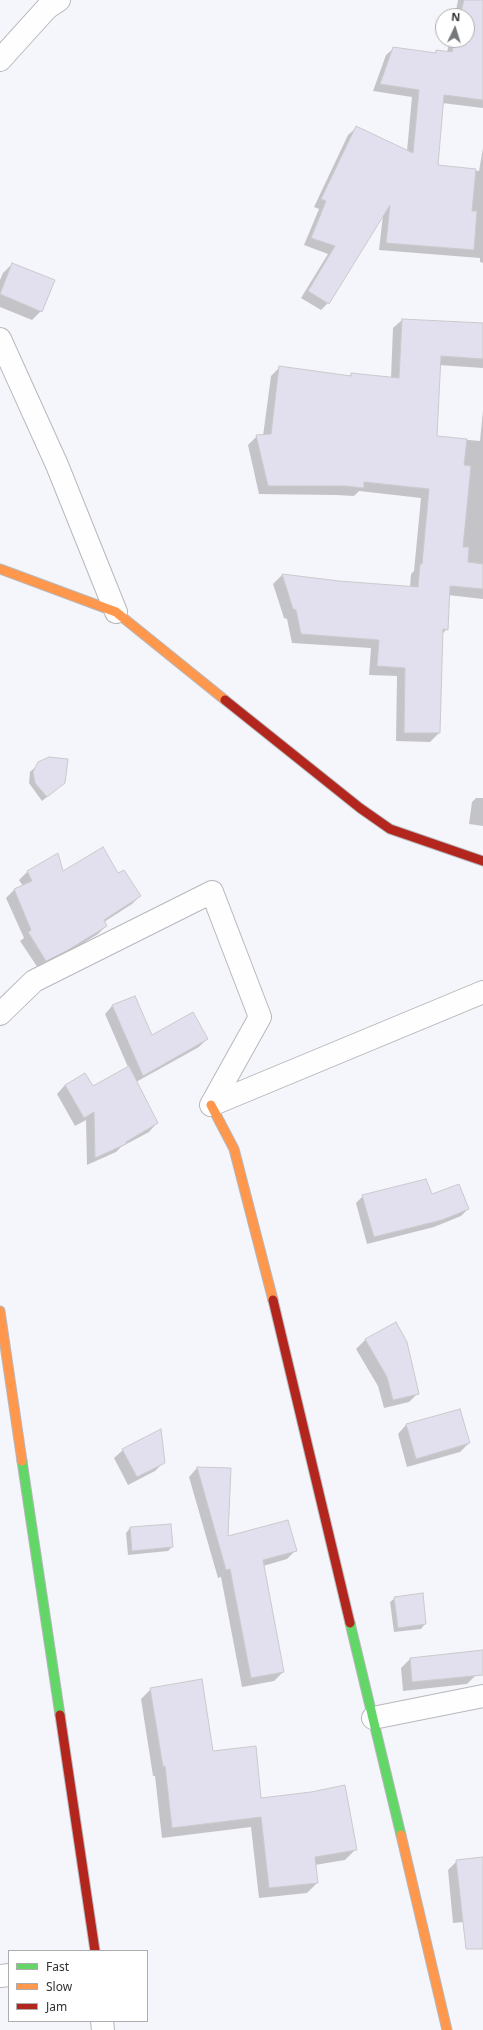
<!DOCTYPE html>
<html>
<head>
<meta charset="utf-8">
<style>
	body { margin:0 }
	#map { position:relative; width:483px; height:2030px; overflow:hidden; background:#f5f6fb; font-family:"Noto Sans",sans-serif }
	canvas { display:block }
	.legend { position:absolute; left:8px; top:1950px; width:140px; height:72px; box-sizing:border-box; background:#fff; border:1px solid #adadae; margin:0; padding:5px 7px; list-style:none; font-size:12px; color:#313235 }
	.legend li { display:flex; align-items:center; gap:8px; height:20px }
	.legend b { width:20px; border:1px solid #adadae }
	.north { position:absolute; left:435px; top:8px; width:40px; height:40px; box-sizing:border-box; background:#fff; border:1px solid #adadae; border-radius:50%; rotate:4deg; font-size:11px; font-weight:700; line-height:16px; text-align:center; color:#313235 }
	.north::after { content:''; display:block; margin:auto; width:14px; height:18px; background:#76777a; clip-path:polygon(50% 0,100% 100%,50% 72%,0 100%) }
</style>
</head>
<body>
<div id="map">
<canvas width="483" height="2030"></canvas>
<ul class="legend">
<li><b style="height:5px;background:#63d668"></b>Fast</li>
<li><b style="height:5px;background:#ff974d"></b>Slow</li>
<li><b style="height:5px;background:#b3261e"></b>Jam</li>
</ul>
<div class="north">N</div>
</div>
<script>
const context = document.querySelector('canvas').getContext('2d');
context.lineJoin = 'round';
function paint(path, color) { context.fillStyle = color; context.fill(path, 'evenodd'); }
const poly = rows => new Path2D(rows.map(r => 'M' + r).join(''));
function trace(path, color, width, dash) { context.strokeStyle = color; context.lineWidth = width; context.lineCap = dash ? 'butt' : 'round'; context.setLineDash(dash || []); context.stroke(path); }
paint(poly([
	[458,0,483,0,483,108,442,103,437,166,479,171,483,148,483,263,480,262,480,258,379,250,383,215,328,303,321,310,301,298,328,254,304,245,319,209,314,207,348,135,356,128,407,151,412,97,373,91,386,55,394,48,434,53,437,51,447,52,450,40,467,40,467,16,455,16],
	[12,264,41,311,32,320,0,307,0,280,3,273],
	[402,320,483,325,483,368,439,365,436,437,480,441,483,410,483,599,448,595,447,629,441,635,439,733,430,742,396,741,397,676,369,675,371,648,292,643,287,619,284,618,273,584,282,575,339,582,410,587,411,574,414,571,421,498,359,491,354,496,336,495,259,494,248,445,257,436,263,436,271,376,280,367,349,377,351,374,391,378,393,328],
	[43,760,64,783,42,801,29,783,30,772],
	[476,798,483,798,483,826,469,824,472,802],
	[57,855,62,872,118,874,140,896,132,904,104,922,106,926,98,934,59,958,38,968,20,941,24,938,6,898,14,890,23,886,19,880,27,872],
	[134,997,152,1036,207,1039,199,1047,136,1082,157,1123,149,1132,121,1147,116,1152,87,1165,86,1120,75,1126,57,1094,65,1085,92,1087,128,1067,105,1014,112,1006],
	[363,1196,468,1209,461,1216,434,1227,367,1244,356,1203],
	[395,1323,418,1393,409,1402,384,1408,378,1386,356,1349,365,1340],
	[406,1425,469,1443,460,1452,407,1467,398,1434],
	[123,1450,164,1462,155,1471,128,1485,114,1458],
	[197,1468,227,1538,296,1550,287,1559,263,1566,283,1672,274,1681,242,1687,221,1577,218,1578,189,1477],
	[130,1528,172,1547,168,1551,128,1555,126,1533],
	[395,1598,425,1624,421,1629,394,1632,390,1602],
	[473,1652,476,1675,467,1684,403,1691,401,1668,410,1659],
	[151,1689,260,1799,356,1849,345,1860,315,1865,317,1883,307,1893,259,1898,251,1827,162,1838,155,1776,153,1776,141,1699],
	[483,1858,483,1920,453,1923,448,1870,457,1861]
]), '#0003');
const building = poly([
	[464,0,483,0,483,100,444,95,438,165,476,169,472,211,477,211,474,250,386,243,390,205,329,304,308,291,335,246,311,238,326,201,321,199,356,126,413,153,419,90,380,84,393,47,436,53,436,50,452,52,455,40,467,40,467,16,460,16,464,0],
	[12,263,55,280,42,312,0,294,12,263],
	[402,319,483,323,483,359,441,356,437,436,467,439,464,465,471,466,463,547,469,547,468,562,483,564,483,589,450,586,448,630,443,629,440,733,404,733,405,668,377,666,379,640,301,634,296,610,293,609,282,574,339,581,418,587,420,564,422,564,429,489,364,482,364,488,345,486,268,486,256,435,271,434,279,366,351,376,351,373,399,378,402,319],
	[49,757,68,759,65,783,47,797,35,783,33,772,38,762,49,757],
	[103,847,118,873,124,870,141,896,104,920,107,926,68,950,46,961,28,932,31,930,14,889,32,881,27,871,58,853,63,871,103,847],
	[135,996,152,1035,193,1012,208,1039,143,1076,112,1005,135,996],
	[129,1066,158,1123,126,1142,126,1144,95,1158,94,1112,84,1118,65,1085,85,1073,93,1086,129,1066],
	[426,1179,432,1194,459,1184,469,1209,442,1220,374,1237,362,1195,426,1179],
	[396,1322,407,1342,419,1394,393,1400,387,1377,365,1339,396,1322],
	[460,1409,470,1443,416,1459,406,1424,460,1409],
	[161,1429,165,1463,137,1477,122,1449,161,1429],
	[197,1467,231,1468,228,1536,288,1520,297,1551,263,1560,284,1672,251,1678,230,1569,226,1570,197,1467],
	[171,1524,173,1547,132,1551,130,1527,171,1524],
	[423,1593,426,1624,398,1628,394,1597,423,1593],
	[483,1650,483,1675,412,1682,410,1658,483,1650],
	[202,1679,213,1751,256,1746,261,1798,311,1792,345,1785,357,1850,315,1857,318,1883,269,1888,261,1817,172,1828,165,1766,163,1767,150,1688,202,1679],
	[483,1857,483,1949,466,1949,456,1860,483,1857]
]);
paint(building, '#e2dfef');
trace(building, '#cacacd', 1);
const street = poly([
	[0,60,47,8,59,0],
	[0,339,57,465,116,612],
	[0,1014,34,981,212,892,260,1017,211,1105],
	[211,1105,483,992],
	[373,1718,483,1696],
	[0,1976,9,1975],
	[102,2021,103,2030]
]);
const fast = poly([
	[22,1461,60,1715],
	[350,1623,401,1835]
]);
const slow = poly([
	[0,569,116,612,225,700],
	[211,1105,234,1149,273,1300],
	[0,1311,22,1461],
	[401,1835,447,2030]
]);
const jam = poly([
	[225,700,360,808,390,829,483,861],
	[273,1300,350,1623],
	[60,1715,95,1951]
]);
trace(street, '#b7b8bc', 24);
trace(fast, '#b7b8bc', 11);
trace(slow, '#b7b8bc', 11);
trace(jam, '#b7b8bc', 11);
trace(street, '#fefefe', 22);
trace(fast, '#63d668', 9);
trace(slow, '#ff974d', 9);
trace(jam, '#b3261e', 9);
</script>
</body>
</html>
